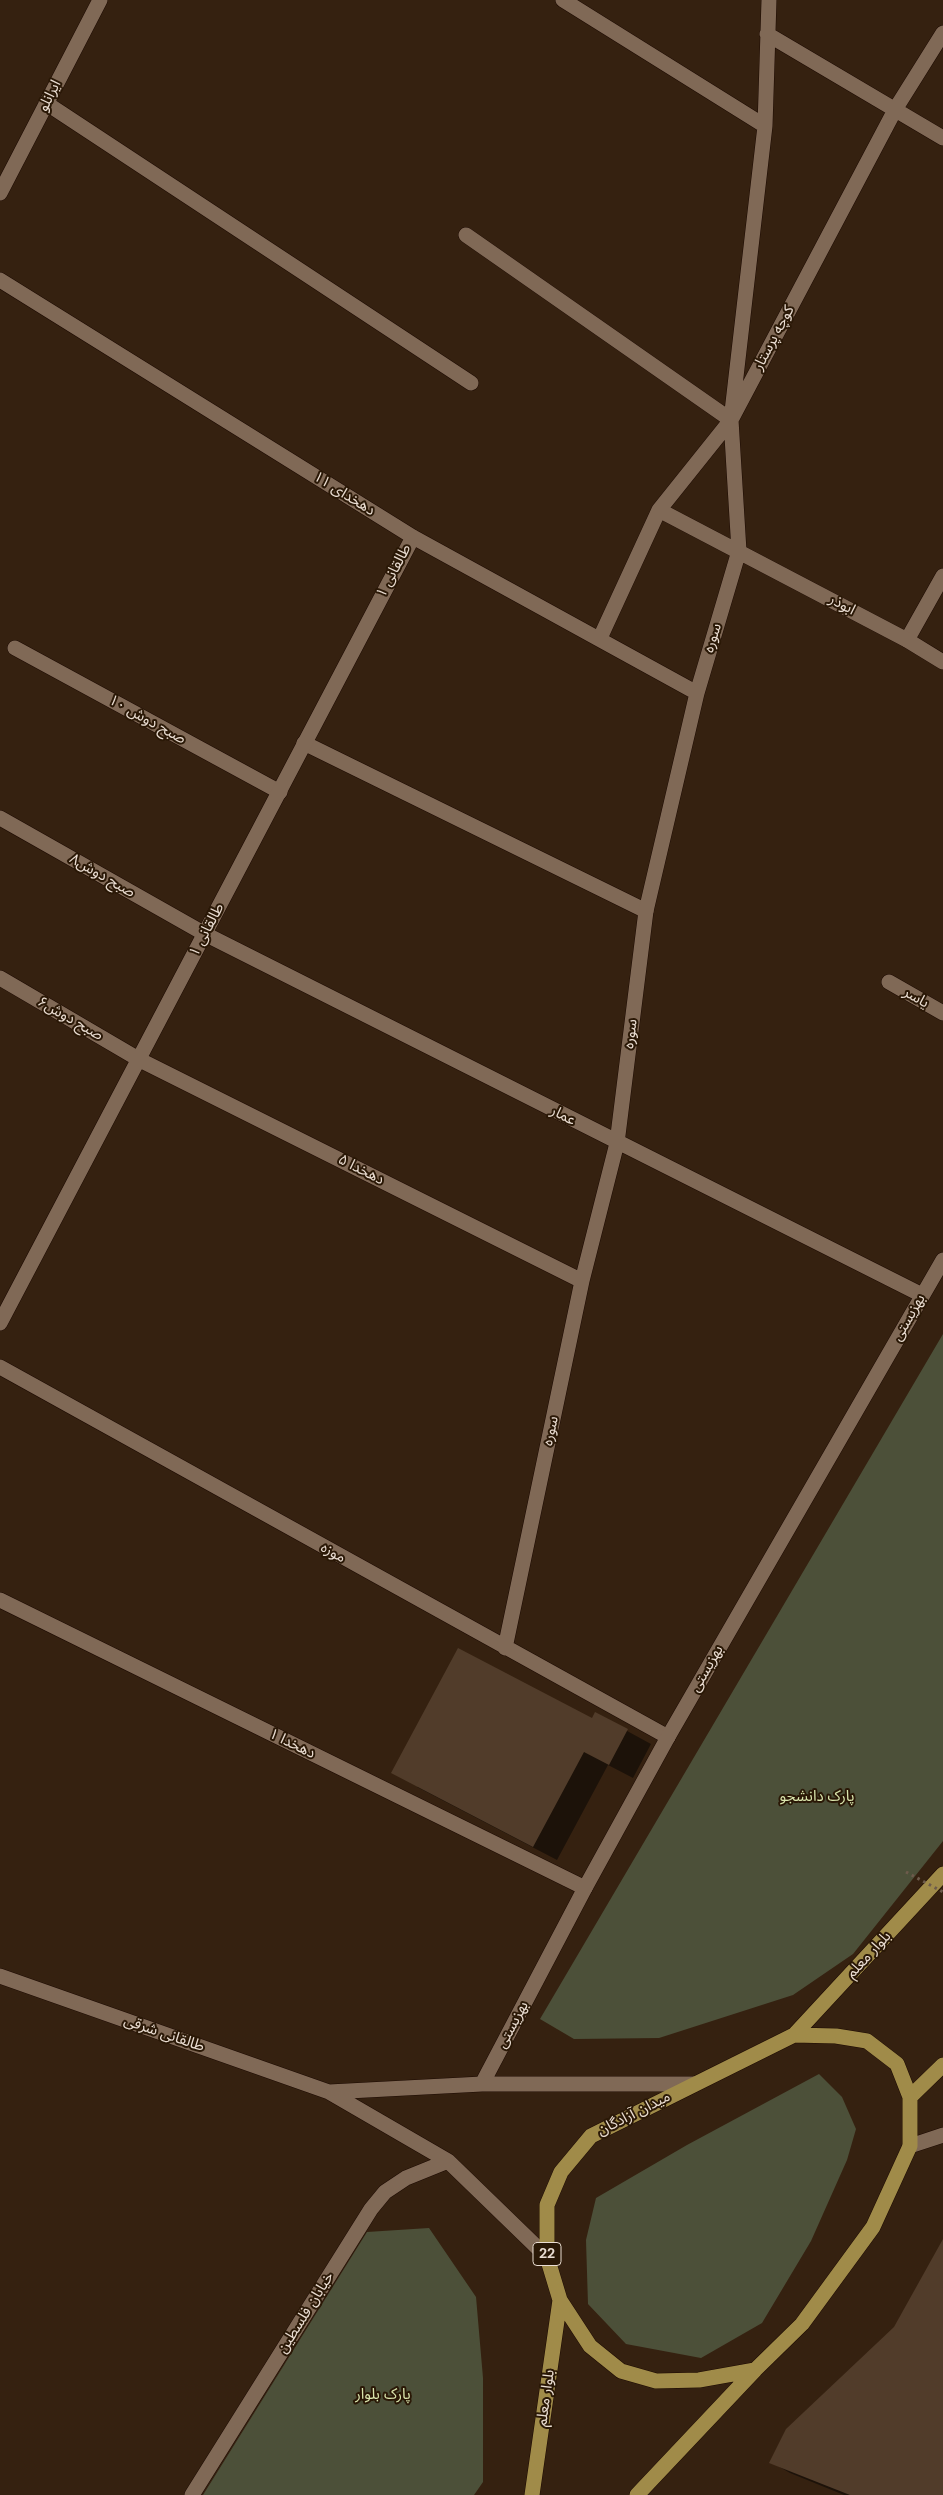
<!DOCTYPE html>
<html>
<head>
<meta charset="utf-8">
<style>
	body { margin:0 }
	canvas { display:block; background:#352110 }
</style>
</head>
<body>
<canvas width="943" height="2495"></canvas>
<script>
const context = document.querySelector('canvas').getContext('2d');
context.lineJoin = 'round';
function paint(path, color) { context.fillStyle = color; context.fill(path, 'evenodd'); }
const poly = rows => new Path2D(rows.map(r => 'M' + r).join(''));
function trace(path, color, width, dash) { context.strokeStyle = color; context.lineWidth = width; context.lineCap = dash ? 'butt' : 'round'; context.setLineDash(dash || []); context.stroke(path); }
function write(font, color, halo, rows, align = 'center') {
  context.font = font + ' "DM Sans","Noto Sans Arabic",sans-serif'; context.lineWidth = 4; context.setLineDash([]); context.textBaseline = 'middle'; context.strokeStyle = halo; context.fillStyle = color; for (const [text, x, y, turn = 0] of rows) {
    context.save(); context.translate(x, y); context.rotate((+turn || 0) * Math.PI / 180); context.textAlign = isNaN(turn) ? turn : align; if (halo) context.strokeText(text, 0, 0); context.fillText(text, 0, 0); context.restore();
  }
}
paint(poly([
	[943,1334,943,1841,853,1954,793,1995,659,2038,574,2039,540,2019],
	[819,2074,842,2097,856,2129,847,2160,811,2241,762,2323,701,2358,626,2344,588,2304,586,2240,596,2198,687,2145],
	[429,2228,476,2297,483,2378,483,2482,474,2495,203,2495,367,2232]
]), '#4c5039');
paint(poly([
	[596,1714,651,1744,633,1778,608,1765,557,1860,417,1787,593,1720],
	[943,2242,943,2495,844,2495,790,2473,771,2462,895,2327]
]), '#0007');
paint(poly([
	[458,1648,592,1718,595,1712,628,1729,609,1765,584,1752,533,1847,391,1773],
	[943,2239,943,2495,850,2495,769,2463,786,2429,894,2327]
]), '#513c2a');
const lane = poly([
	[907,640,943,576],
	[15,648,280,792],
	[304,743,646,911]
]);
const street = poly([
	[563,0,765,126],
	[767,34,943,138],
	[46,103,471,383],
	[0,193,100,0],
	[466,235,731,420],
	[0,280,413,537,697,693],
	[659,510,907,640,943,662],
	[600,638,659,510,731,420,896,108,943,33],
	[0,818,205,934,922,1295],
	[0,978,140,1060,582,1281],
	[889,982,943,1013],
	[0,1323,413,537],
	[0,1367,668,1737],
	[0,1600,585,1888],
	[505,1648,582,1281,617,1143,646,911,697,693,739,551,731,420,765,126,769,0],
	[910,2146,943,2135]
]);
const secondary = poly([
	[0,1976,329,2092,448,2161,547,2257],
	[482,2084,585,1888,668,1737,943,1260],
	[329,2092,482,2084,694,2084],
	[192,2495,371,2209,385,2192,406,2178,448,2161]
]);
const primary = poly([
	[794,2035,836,2036,867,2041,897,2064,910,2097,910,2146,873,2227,802,2324,755,2370,699,2380,656,2381,621,2371,590,2346,560,2300,547,2257,547,2205,561,2172,591,2136,794,2035],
	[794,2035,943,1874],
	[910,2097,943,2065],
	[532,2495,560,2300],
	[637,2495,755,2370]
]);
trace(lane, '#1c0a00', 16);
trace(street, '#1c0a00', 16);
trace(secondary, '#1c0a00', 16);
trace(primary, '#1c0a00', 16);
trace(lane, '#806956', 15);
trace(street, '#806956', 15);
trace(secondary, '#806956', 15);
trace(primary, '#a08b49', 15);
trace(poly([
	[906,1872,943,1892]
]), '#6d5b4c', 3, [2.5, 4]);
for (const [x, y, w] of [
	[547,2254,28]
]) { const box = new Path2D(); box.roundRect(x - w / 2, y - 11.5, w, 23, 4); context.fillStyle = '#2a1806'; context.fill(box); trace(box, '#eaddd2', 1); }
write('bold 14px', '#eaddd2', null, [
	["22",547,2254]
]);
write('15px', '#eaddd2', '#2a1806', [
	["ایرانلو",50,96,-63],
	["کوچه پرستار",774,338,-62],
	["دهخدای ۱۱",344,494,32],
	["طالقانی ۱",394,571,-62],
	["ابوذر",842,605,28],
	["سوره",713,638,-73],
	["صبح دوش ۱۰",147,720,29],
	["صبح دوش۸",102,876,30],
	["طالقانی ۱",207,930,-62],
	["یاسر",916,998,30],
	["صبح دوش۶",70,1019,30],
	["سوره",631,1034,-83],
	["عمار",563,1116,27],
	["دهخدا ۵",361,1170,27],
	["بهزیستی",909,1318,-60],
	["سوره",551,1431,-78],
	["موزه",333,1553,29],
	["بهزیستی",707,1669,-60],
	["دهخدا ۱",292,1744,26],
	["بلوار معلم",869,1955,-47],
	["بهزیستی",513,2025,-62],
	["طالقانی شرقی",164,2034,19],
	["میدان آزادگان",634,2114,-27],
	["خیابان فلسطین",306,2313,-58],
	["بلوار معلم",546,2398,-82]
]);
write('15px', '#dae5ad', '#2a1806', [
	["پارک دانشجو",817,1797],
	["پارک بلوار",383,2395]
]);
</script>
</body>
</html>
